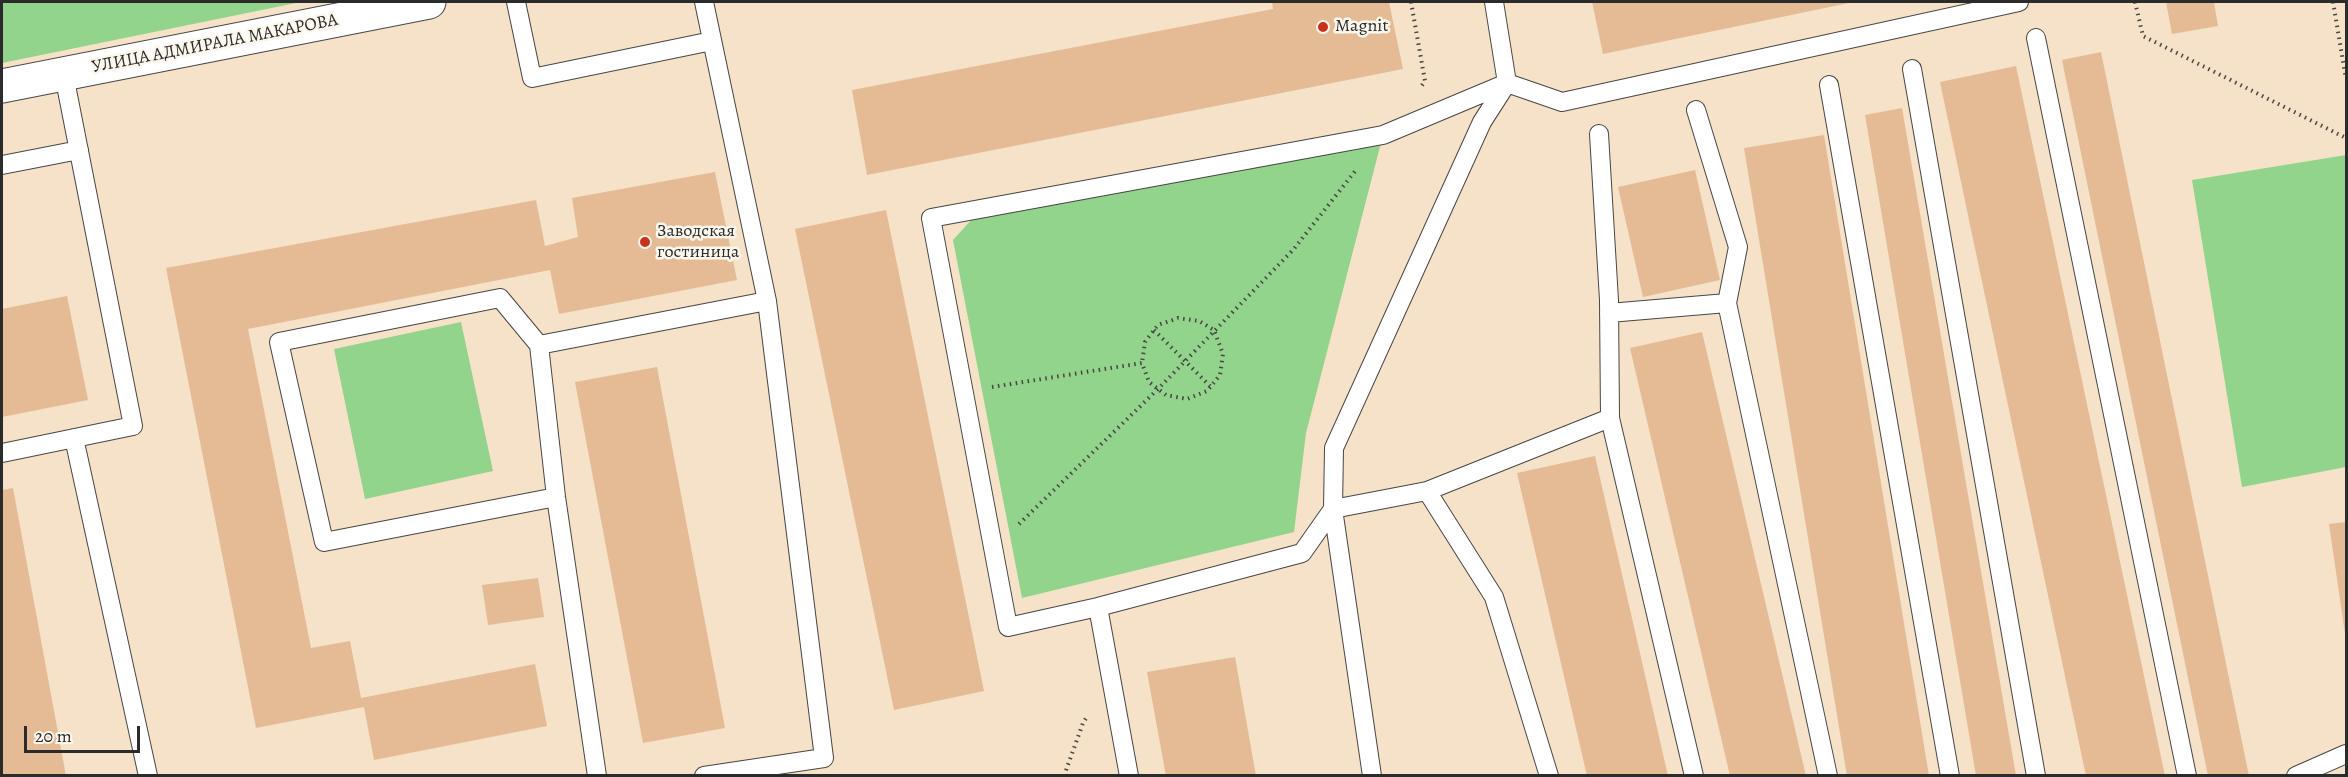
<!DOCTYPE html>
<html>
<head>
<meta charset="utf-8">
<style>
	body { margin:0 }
	#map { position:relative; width:2348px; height:777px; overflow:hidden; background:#f5e2c8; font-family:Alegreya,serif }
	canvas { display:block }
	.frame { position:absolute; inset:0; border:3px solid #2b2b2b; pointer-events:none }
	.scale { position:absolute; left:24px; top:726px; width:116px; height:27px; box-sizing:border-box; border:3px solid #2b2b2b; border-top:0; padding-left:8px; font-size:18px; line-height:21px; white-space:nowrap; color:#2b2b2b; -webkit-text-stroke:4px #fbf7ec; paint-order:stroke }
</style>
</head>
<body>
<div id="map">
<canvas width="2348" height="777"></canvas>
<div class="frame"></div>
<div class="scale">20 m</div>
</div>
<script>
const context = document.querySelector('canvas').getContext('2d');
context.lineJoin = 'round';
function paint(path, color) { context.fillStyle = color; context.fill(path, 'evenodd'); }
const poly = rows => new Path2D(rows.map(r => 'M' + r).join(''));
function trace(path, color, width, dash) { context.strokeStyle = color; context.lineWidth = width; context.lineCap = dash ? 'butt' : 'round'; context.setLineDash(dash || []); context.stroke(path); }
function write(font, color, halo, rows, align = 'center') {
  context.font = font + ' Alegreya,serif'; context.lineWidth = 5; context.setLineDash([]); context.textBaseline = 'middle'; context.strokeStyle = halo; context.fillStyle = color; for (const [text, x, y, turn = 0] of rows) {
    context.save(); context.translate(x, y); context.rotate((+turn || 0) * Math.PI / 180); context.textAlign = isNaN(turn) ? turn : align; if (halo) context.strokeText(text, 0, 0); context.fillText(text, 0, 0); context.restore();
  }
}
paint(poly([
	[12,2,301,2,2,63,2,3],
	[1383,135,1306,433,1294,532,1022,598,953,240,984,206],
	[2346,155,2346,467,2242,487,2192,180],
	[461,322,493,471,365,499,334,349]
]), '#92d48c');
paint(poly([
	[1272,2,1389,2,1403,69,867,175,852,90,1273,9],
	[1592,2,1848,2,1849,3,1603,54],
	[2166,2,2214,2,2218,26,2172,34],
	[2101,52,2249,776,2208,776,2062,60],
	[2016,66,2165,776,2086,776,1940,82],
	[1902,108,2016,776,1976,776,1865,115],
	[1824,135,1929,776,1847,776,1744,148],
	[1695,170,1720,280,1643,297,1618,187],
	[715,172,737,280,559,314,550,270,248,329,311,648,350,641,361,698,535,664,547,726,374,760,364,707,256,728,166,268,536,200,545,246,578,237,572,198],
	[886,210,984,691,894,710,795,229],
	[67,296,88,400,2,417,2,309],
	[1702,332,1806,776,1730,776,1630,348],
	[657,367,725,728,643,743,575,382],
	[1595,456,1668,776,1587,776,1517,473],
	[13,488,66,776,2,776,2,490],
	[2346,522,2346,634,2345,634,2329,524],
	[538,578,544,617,488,625,482,585],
	[1235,657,1256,776,1166,776,1147,672]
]), '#e4bb95');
const service = poly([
	[516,2,532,78,712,41],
	[2036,38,2187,776],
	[1912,69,2036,776],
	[1829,85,1950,776],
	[1696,110,1738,247,1727,303,1828,776],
	[1599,134,1609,300,1610,418,1694,776],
	[2,165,79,150],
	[1609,313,1727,303],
	[539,345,500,298,279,342,324,542,556,497],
	[74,438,148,776],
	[2,453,133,426,64,75],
	[1427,491,1610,418],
	[1098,607,1008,627,931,218,1383,135,1507,83,1562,102,2019,2],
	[597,776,556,497,539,345,767,301,704,2],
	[704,776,824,758,767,301],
	[1129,776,1098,607,1302,553,1333,509,1427,491,1494,597,1549,776],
	[1372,776,1333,509,1334,448,1482,122,1507,83,1494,2],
	[2296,776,2346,754]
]);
const tertiary = poly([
	[2,86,429,2]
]);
trace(service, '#494643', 20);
trace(tertiary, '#494643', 35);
trace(poly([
	[1411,2,1425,81,1420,88],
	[2135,2,2143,36,2346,138],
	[2333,2,2346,79],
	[1154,330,1210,386],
	[992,387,1142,363,1149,382,1158,389,1166,395,1187,399,1207,391,1220,375,1223,354,1214,330,1199,321,1178,318,1158,325,1154,330,1145,342,1142,363],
	[1019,524,1158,389,1293,250,1356,170],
	[1064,776,1083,723,1088,715]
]), '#494643', 4, [1.5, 4.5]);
trace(service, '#fff', 18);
trace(tertiary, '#fff', 33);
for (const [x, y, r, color] of [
	[1323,27,6,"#c8321e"],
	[645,242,6,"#c8321e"]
]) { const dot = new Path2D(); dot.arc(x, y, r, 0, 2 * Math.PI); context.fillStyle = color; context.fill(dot); trace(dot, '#fbf7ec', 2); }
write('18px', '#2b2b2b', '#fbf7ec', [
	["Magnit",1335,27],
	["Заводская",657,232],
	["гостиница",657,253]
], 'left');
write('18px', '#2b2b2b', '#fbf7ec', [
	["УЛИЦА АДМИРАЛА МАКАРОВА",215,44,-11]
]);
</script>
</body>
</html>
